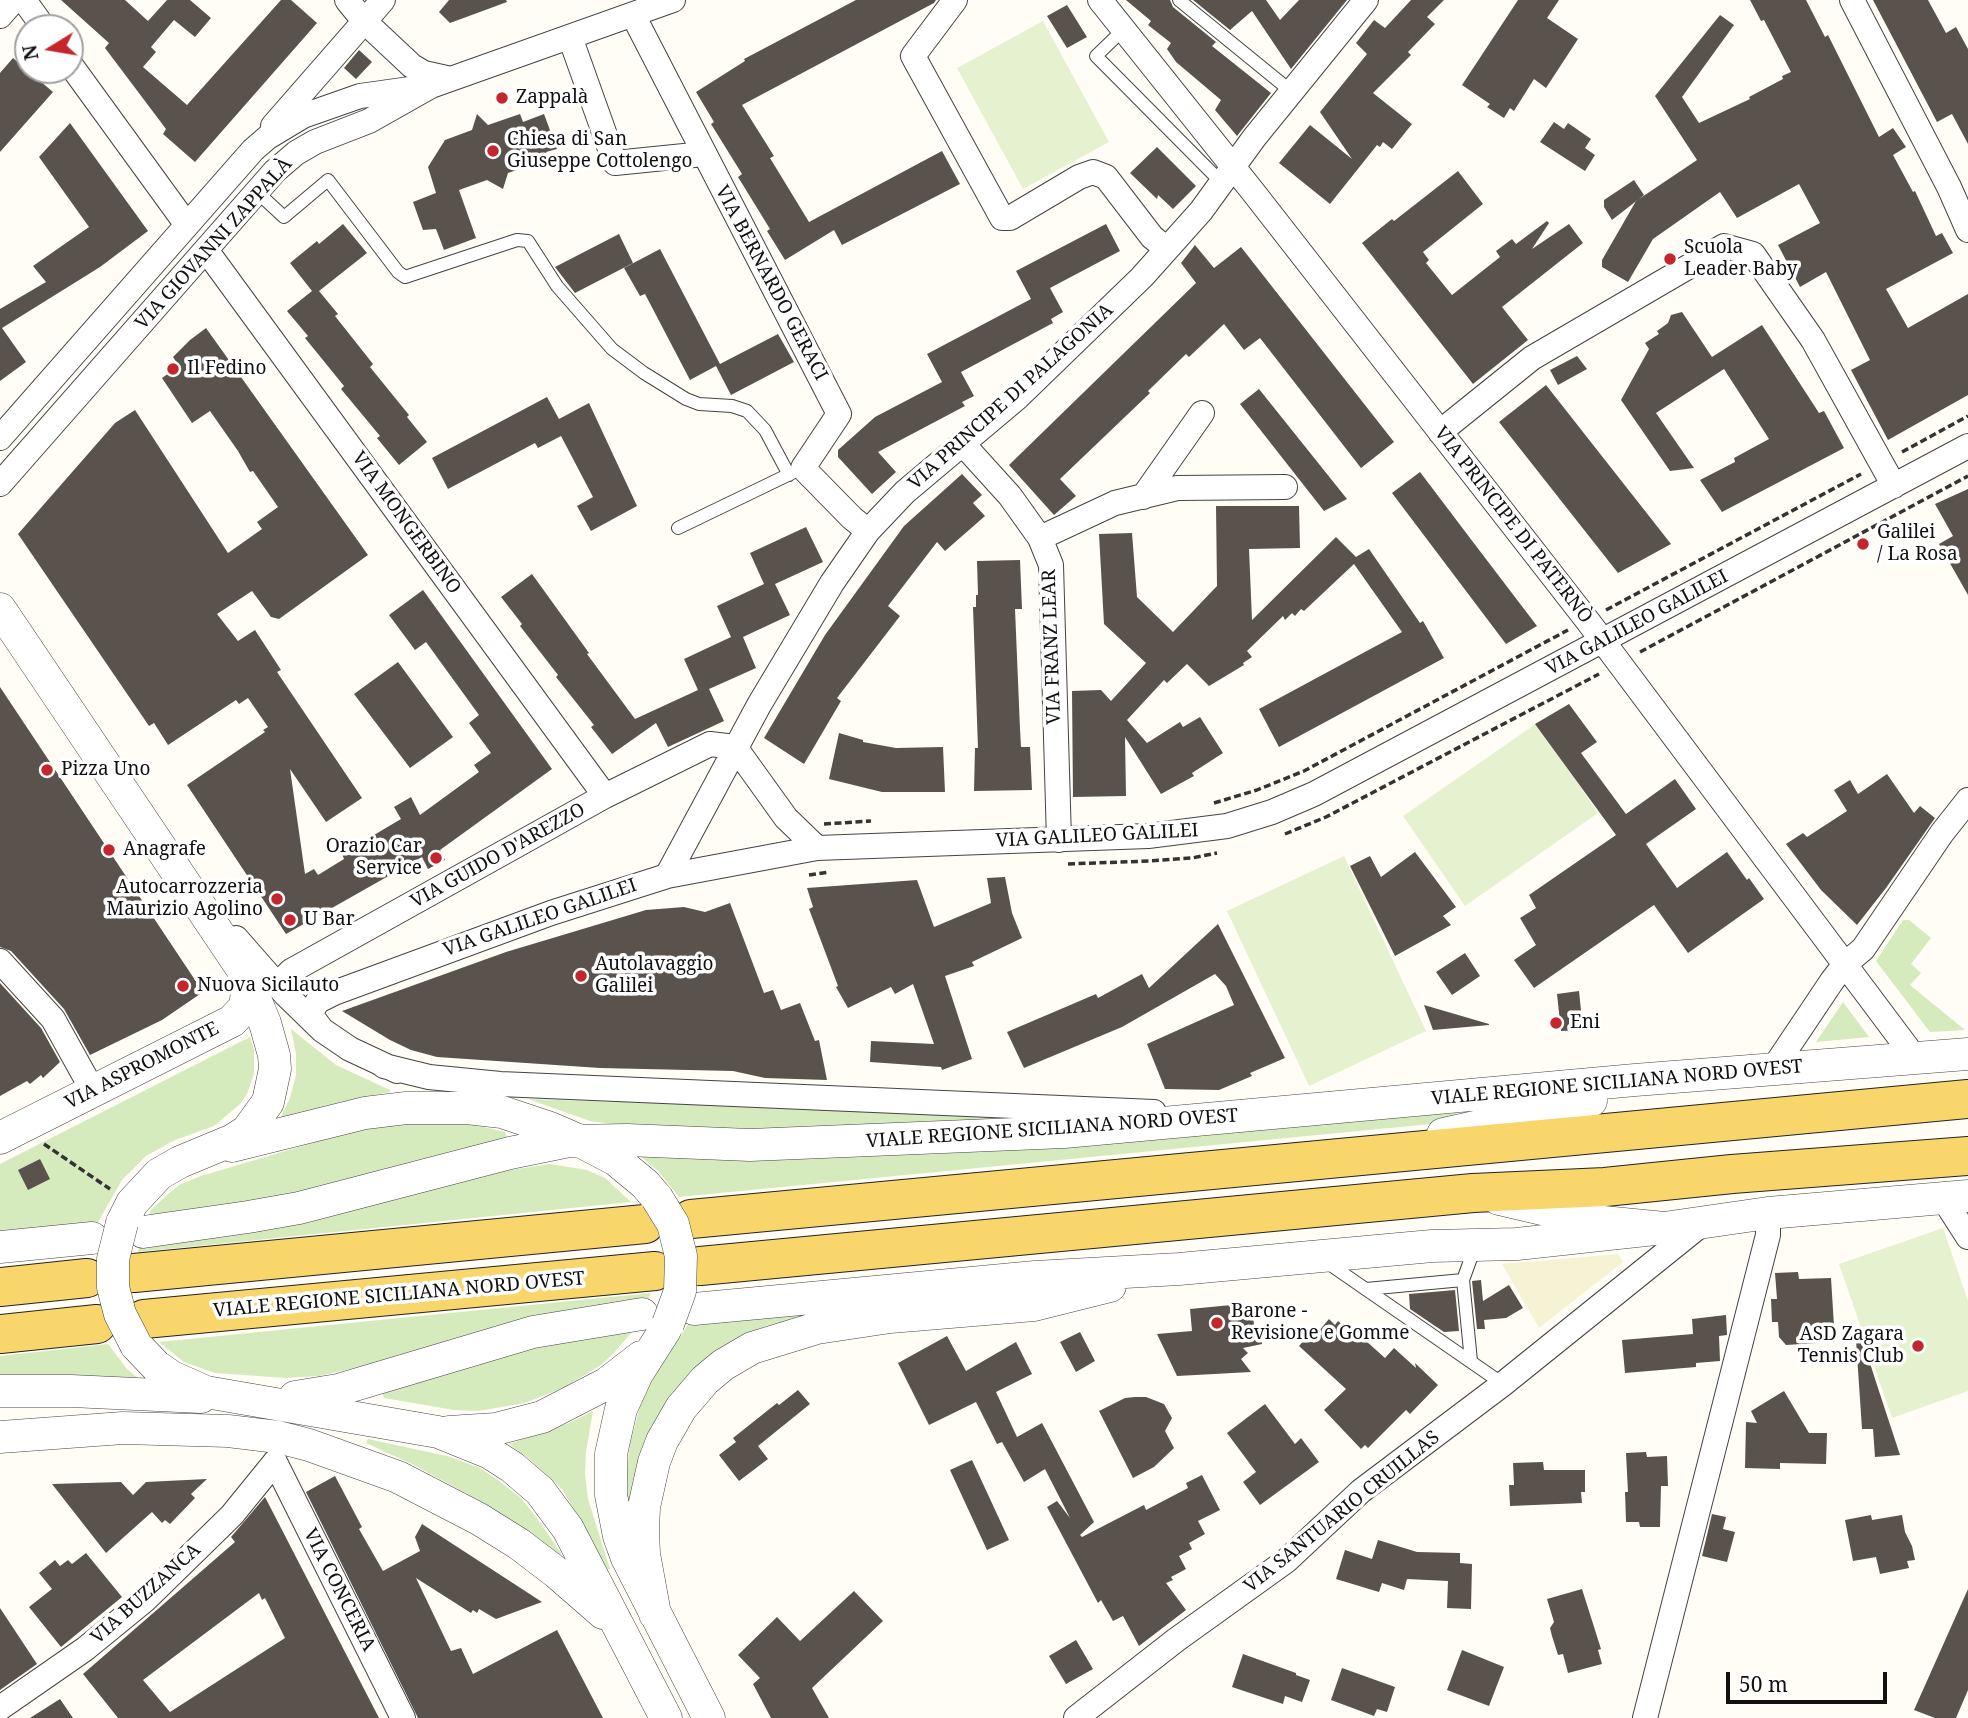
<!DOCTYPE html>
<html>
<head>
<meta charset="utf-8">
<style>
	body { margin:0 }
	#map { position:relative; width:1968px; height:1718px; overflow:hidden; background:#fffdf5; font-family:"Noto Serif",serif }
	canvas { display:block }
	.north { position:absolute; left:14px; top:14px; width:70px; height:70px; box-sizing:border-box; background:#fff; border:2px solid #a0a0a0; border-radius:50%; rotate:259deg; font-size:19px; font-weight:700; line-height:28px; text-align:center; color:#111 }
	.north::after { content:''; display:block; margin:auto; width:24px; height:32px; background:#c4262e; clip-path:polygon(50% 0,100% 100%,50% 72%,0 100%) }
	.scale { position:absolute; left:1726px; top:1672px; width:161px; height:32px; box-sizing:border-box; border:4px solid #111; border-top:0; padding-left:9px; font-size:21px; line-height:24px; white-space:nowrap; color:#111; -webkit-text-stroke:5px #fff; paint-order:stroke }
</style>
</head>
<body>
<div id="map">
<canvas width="1968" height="1718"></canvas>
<div class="north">N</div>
<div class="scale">50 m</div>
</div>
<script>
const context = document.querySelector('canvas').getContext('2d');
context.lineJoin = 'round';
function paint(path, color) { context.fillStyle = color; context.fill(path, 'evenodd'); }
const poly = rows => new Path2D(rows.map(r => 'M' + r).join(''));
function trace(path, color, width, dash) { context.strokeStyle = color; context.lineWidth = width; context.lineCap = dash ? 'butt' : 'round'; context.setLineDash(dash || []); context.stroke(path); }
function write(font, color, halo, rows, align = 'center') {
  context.font = font + ' "Noto Serif",serif'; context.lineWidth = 7; context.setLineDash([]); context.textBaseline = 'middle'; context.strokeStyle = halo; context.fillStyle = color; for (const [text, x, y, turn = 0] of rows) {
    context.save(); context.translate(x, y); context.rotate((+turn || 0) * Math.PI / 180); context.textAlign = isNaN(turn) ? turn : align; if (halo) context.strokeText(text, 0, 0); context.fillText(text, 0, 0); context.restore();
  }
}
paint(poly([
	[1618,1254,1623,1262,1539,1328,1502,1264]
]), '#f6f3d4');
paint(poly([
	[1903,920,1909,920,1931,938,1911,964,1921,973,1910,985,1965,1030,1930,1032,1876,961],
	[1843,1002,1869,1037,1816,1042],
	[291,1029,336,1065,390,1090,390,1092,340,1102,279,1121,290,1098,296,1075,296,1054],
	[250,1037,254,1050,254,1074,247,1094,240,1104,214,1126,175,1140,146,1156,122,1180,97,1224,0,1236,0,1164],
	[528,1099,1027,1115,1048,1120,828,1133,640,1128,590,1121],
	[1454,1113,1471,1117,1441,1123,679,1197,658,1171,639,1155,1092,1142],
	[427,1122,476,1125,505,1132,509,1142,275,1202,149,1218,151,1210,168,1194,179,1185,201,1176,356,1130,390,1125],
	[550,1164,587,1170,605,1178,631,1202,138,1252,139,1246,484,1174],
	[651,1293,647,1303,319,1376,286,1378,215,1373,184,1362,159,1342],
	[857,1308,816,1314,766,1326,747,1334,690,1374,659,1414,646,1439,628,1508,627,1470,630,1444,640,1406,646,1390,690,1321],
	[637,1326,613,1354,601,1365,565,1387,525,1403,478,1411,454,1410,384,1398,382,1390,520,1347],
	[108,1344,127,1369,145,1384,0,1380,0,1356],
	[593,1411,586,1452,585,1474,588,1499,610,1569,608,1570,562,1489,528,1458,509,1444,569,1423],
	[368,1439,447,1456,480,1468,495,1478,521,1498,539,1521,561,1553,560,1557,486,1504,414,1465,366,1443]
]), '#d5ebbd');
paint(poly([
	[1043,21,1109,142,1023,189,957,68],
	[1537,723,1598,813,1465,906,1403,816],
	[1344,856,1426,1031,1309,1086,1227,911],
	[1943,1228,1968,1301,1968,1391,1892,1418,1839,1264]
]), '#e6f2cf');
paint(poly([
	[61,0,125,0,148,21,167,0,190,0,211,18,195,37,174,20,151,47,156,52,143,67,187,105,281,0,291,0,317,23,195,162,163,134,166,129,105,48,109,43],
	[449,0,506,0,507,2,450,23,439,12],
	[856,0,936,0,934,3,742,105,774,156,770,158,809,222,942,151,960,184,842,245,834,230,785,260,767,231,770,229,738,177,742,174,711,124,714,122,696,92,745,61,744,59],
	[1126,0,1170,0,1173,7,1216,42,1212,46,1271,93,1237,136,1215,110,1221,100,1176,62,1167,49,1171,43,1148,25,1151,21],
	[1193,0,1266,0,1280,20,1299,0,1347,0,1291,69,1252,11,1230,30],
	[1411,0,1444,0,1427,17,1435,24,1408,52,1411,55,1373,93,1412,124,1392,149,1383,142,1380,147,1377,145,1330,204,1279,163,1310,125,1352,159,1320,112,1367,54,1356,43,1374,20,1385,28],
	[1518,0,1559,0,1547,18,1578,39,1546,88,1534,79,1514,111,1510,108,1504,118,1487,107,1490,104,1462,85],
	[1750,0,1806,0,1825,37,1828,35,1879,137,1893,128,1906,147,1893,155,1913,192,1915,191,1936,236,1942,233,1953,253,1886,289,1908,328,1968,294,1968,395,1888,440,1851,370,1870,360,1826,272,1800,287,1778,245,1820,223,1799,184,1737,218,1720,192,1653,239,1628,282,1602,267,1602,260,1636,201,1697,160,1655,96,1720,15,1734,25,1682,97,1699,123,1750,99,1749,97,1783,79,1782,76,1791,72,1764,20,1761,21],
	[1873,0,1928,0,1946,33,1956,27,1968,49,1968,144,1952,114,1937,122],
	[1067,5,1087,37,1067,48,1047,16],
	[359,50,372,62,356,79,344,68],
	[13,58,53,92,0,152,0,73],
	[477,114,488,125,520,114,523,122,544,114,557,149,546,152,549,159,508,173,503,189,487,180,459,190,476,238,444,250,436,229,423,230,413,202,436,193,428,167,445,140,472,130],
	[1554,122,1564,129,1568,123,1591,139,1585,148,1595,155,1585,171,1540,142],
	[70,123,148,231,100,267,2,328,26,362,0,381,0,309,46,282,33,266,89,227,39,157],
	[1157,147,1196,186,1173,209,1158,195,1157,199,1130,173],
	[1458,171,1483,204,1423,252,1429,260,1426,263,1452,295,1500,257,1496,251,1512,239,1516,244,1547,221,1549,223,1532,249,1569,224,1583,243,1502,307,1528,340,1473,384,1362,243,1392,219,1394,221],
	[1634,180,1644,195,1612,220,1604,207,1604,200],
	[343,224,367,253,319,291,338,314,335,316,373,364,370,367,409,415,407,417,427,442,399,465,377,438,380,436,341,389,344,386,305,338,308,336,287,311,312,291,290,263,317,241,319,244],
	[1106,224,1120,251,1050,288,1063,312,1051,319,1053,323,961,372,974,396,962,402,965,406,878,452,896,472,872,494,838,457,838,450,875,417,942,382,927,354,1031,299,1016,271],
	[619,234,633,263,575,293,555,267],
	[1195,245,1214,268,1241,247,1394,442,1361,468,1260,338,1244,350,1224,324,1189,357,1186,354,1148,391,1150,393,1060,479,1076,496,1054,515,1009,465,1196,283,1181,263],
	[660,249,720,364,778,334,794,362,731,395,716,366,690,380,645,294,640,296,624,268],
	[1682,312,1712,357,1762,325,1819,413,1824,411,1844,448,1722,512,1700,480,1735,462,1734,458,1769,439,1724,369,1656,413,1694,468,1670,471,1621,400,1649,349,1645,343,1659,334,1657,331,1668,323,1671,315],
	[206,328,368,555,279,619,271,617,252,591,217,614,238,641,255,630,281,670,277,672,362,798,326,822,290,769,305,874,314,869,318,875,344,859,342,854,401,819,394,807,411,797,420,815,479,772,474,765,491,753,469,723,479,715,426,642,415,650,389,615,423,590,552,769,440,850,445,860,428,869,422,857,286,934,187,785,265,732,263,730,268,727,248,698,239,704,236,700,168,745,154,723,149,726,18,534,115,423,135,410,228,553,262,529,257,522,278,507,253,471,250,472,238,451,210,411,192,423,162,378,179,366,173,357,190,340],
	[1577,356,1587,369,1558,385,1550,370],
	[1546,385,1671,544,1618,573,1499,422],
	[1259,389,1347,499,1324,511,1240,404],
	[547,397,559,419,589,403,637,506,591,531,577,506,593,497,561,436,538,448,535,443,448,489,432,458],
	[1420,472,1473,542,1537,626,1506,644,1392,493],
	[962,474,982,495,973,503,985,516,945,551,937,542,888,606,900,616,837,698,841,701,804,764,764,738,825,635,904,526],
	[1968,489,1968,595,1939,544,1953,536,1935,504],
	[1216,506,1299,506,1300,548,1249,549,1252,620,1336,537,1356,557,1369,549,1420,623,1423,621,1444,658,1279,747,1259,709,1402,632,1354,564,1304,611,1301,609,1295,616,1292,613,1285,620,1283,616,1247,651,1252,657,1243,663,1244,665,1209,686,1187,664,1167,683,1164,680,1127,720,1147,743,1180,722,1183,727,1200,717,1223,753,1192,773,1194,776,1161,794,1125,737,1126,796,1073,797,1072,691,1101,690,1111,701,1146,663,1104,624,1099,534,1132,533,1137,597,1173,632,1217,586],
	[806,527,823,562,775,584,790,615,743,637,756,668,709,689,724,721,668,747,656,723,612,754,591,727,594,725,556,677,558,675,520,626,522,624,501,597,532,574,589,653,587,654,635,719,698,690,684,659,731,637,717,606,764,584,750,553],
	[1020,560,1022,609,1015,609,1020,729,1021,747,1030,747,1032,790,974,791,975,748,978,748,973,607,976,607,976,595,978,595,977,561],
	[398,662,453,737,410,768,354,694],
	[0,687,203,992,162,1020,90,1055,64,1009,11,951,0,947],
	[1569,704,1597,742,1581,753,1626,814,1675,779,1696,809,1646,844,1677,888,1727,852,1747,880,1749,878,1764,899,1688,953,1654,905,1534,988,1514,960,1536,945,1520,918,1536,908,1529,895,1616,835,1535,724],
	[839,733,863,740,863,742,896,748,943,747,945,792,882,792,829,779],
	[1887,774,1914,813,1920,806,1935,818,1886,888,1857,925,1821,890,1786,844,1803,833,1807,837,1847,811,1834,790,1850,780,1858,794],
	[1415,852,1456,907,1443,916,1451,925,1395,956,1350,866,1370,856,1381,877],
	[1005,877,1012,913,1022,938,972,962,974,966,945,976,972,1059,942,1070,941,1067,870,1062,871,1041,934,1044,913,984,895,994,891,987,848,1008,836,987,838,986,809,909,813,907,807,888,917,880,934,927,991,903,987,878],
	[730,903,764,993,773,990,781,1010,800,1003,815,1041,819,1040,827,1080,765,1078,733,1071,600,1068,437,1057,411,1050,390,1040,342,1011,506,952,646,910,684,907,705,912],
	[1218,924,1285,1058,1250,1073,1252,1076,1219,1090,1165,1089,1147,1044,1234,1005,1226,986,1215,974,1122,1027,1024,1068,1007,1032,1096,994,1098,998,1142,974,1149,988],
	[1465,953,1480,976,1452,995,1436,972],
	[0,983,41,1028,60,1062,43,1078,41,1075,30,1084,27,1081,0,1096],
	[1579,991,1583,1030,1561,1031,1557,994],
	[1424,1005,1489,1024,1489,1025,1433,1030],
	[40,1159,50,1179,28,1190,18,1170],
	[1798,1272,1799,1279,1831,1278,1835,1342,1786,1345,1779,1337,1778,1322,1772,1322,1771,1299,1777,1299,1775,1273],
	[1481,1280,1483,1301,1509,1285,1523,1308,1506,1318,1484,1320,1485,1329,1477,1329,1472,1281],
	[1455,1290,1459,1331,1444,1332,1410,1309,1409,1294],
	[1252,1303,1254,1325,1259,1325,1262,1344,1243,1348,1248,1353,1241,1359,1251,1372,1177,1376,1157,1334,1192,1331,1190,1309],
	[1726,1315,1727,1335,1719,1336,1720,1361,1696,1363,1696,1367,1625,1373,1622,1340,1693,1334,1692,1319],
	[1329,1319,1335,1325,1338,1321,1353,1335,1356,1332,1385,1358,1394,1348,1416,1368,1415,1363,1438,1385,1410,1414,1406,1410,1368,1448,1365,1445,1361,1449,1324,1410,1346,1389,1299,1346,1314,1329,1318,1332],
	[1080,1332,1095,1361,1076,1372,1060,1342],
	[947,1336,966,1371,1016,1342,1032,1374,996,1392,1017,1437,1042,1423,1094,1522,1080,1535,1082,1537,1144,1505,1146,1510,1188,1488,1186,1483,1202,1475,1220,1510,1198,1521,1205,1534,1189,1543,1192,1549,1179,1556,1186,1569,1171,1577,1173,1580,1166,1583,1186,1610,1139,1646,1123,1616,1113,1621,1101,1600,1098,1603,1047,1507,1057,1501,1070,1518,1045,1469,1024,1482,1002,1442,997,1444,976,1402,929,1425,898,1363],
	[1862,1338,1876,1382,1900,1455,1875,1457,1873,1429,1862,1429,1856,1340],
	[798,1390,810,1404,758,1446,768,1459,739,1481,719,1455,736,1442,733,1438,777,1403,779,1405],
	[1784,1391,1809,1433,1827,1433,1826,1464,1780,1463,1780,1469,1745,1468,1746,1422,1757,1423,1751,1411],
	[1135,1397,1146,1397,1164,1404,1172,1418,1165,1431,1174,1448,1154,1467,1133,1478,1099,1411,1125,1398],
	[1265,1404,1295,1444,1301,1438,1319,1462,1260,1505,1243,1482,1256,1472,1227,1433],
	[1646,1452,1647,1457,1667,1456,1668,1486,1661,1486,1660,1527,1640,1527,1639,1522,1626,1522,1625,1492,1628,1492,1626,1453],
	[972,1460,1009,1540,987,1550,950,1470],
	[1543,1462,1544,1470,1585,1470,1585,1492,1581,1492,1582,1503,1510,1506,1509,1485,1514,1485,1513,1463],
	[335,1476,362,1527,359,1529,383,1571,420,1551,415,1537,422,1524,542,1602,496,1619,479,1609,477,1613,473,1610,471,1613,416,1578,451,1651,461,1648,473,1674,557,1630,603,1718,418,1718,306,1492],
	[207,1479,191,1494,195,1498,170,1524,165,1520,162,1523,152,1512,106,1553,52,1484,121,1482,133,1495,146,1482],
	[265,1497,379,1718,118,1718,83,1674,235,1542,231,1537],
	[259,1593,262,1600,265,1598,285,1638,170,1712,143,1680],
	[1712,1514,1726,1517,1723,1529,1735,1532,1727,1562,1702,1556],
	[1871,1515,1872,1520,1902,1515,1905,1532,1912,1546,1915,1560,1907,1561,1909,1568,1880,1574,1876,1557,1853,1561,1845,1520],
	[1378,1540,1417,1552,1460,1553,1460,1563,1472,1564,1471,1609,1447,1608,1448,1581,1407,1579,1404,1590,1382,1583,1379,1592,1336,1579,1345,1550,1372,1559],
	[86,1553,122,1597,61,1647,29,1607,52,1589,39,1573,55,1560,60,1566,68,1560,72,1564],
	[1582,1589,1601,1649,1598,1650,1602,1664,1568,1673,1563,1654,1558,1655,1552,1636,1550,1628,1554,1622,1547,1599],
	[1968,1589,1968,1690,1956,1718,1935,1718,1914,1710],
	[854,1591,883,1621,812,1688,829,1718,771,1718,753,1684,760,1678,738,1655,777,1617,800,1641],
	[0,1608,37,1664,0,1690],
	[1076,1640,1093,1669,1066,1684,1049,1656],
	[1462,1650,1504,1667,1489,1706,1447,1690],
	[1243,1654,1296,1673,1296,1675,1310,1680,1302,1702,1285,1696,1283,1704,1232,1687],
	[1342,1668,1395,1687,1387,1712,1377,1709,1374,1716,1331,1700],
	[60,1699,73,1718,30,1718]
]), '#5a524d');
const service = poly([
	[1179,0,1292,92],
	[1124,29,1096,56,1222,183],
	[257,192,284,217,328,180,398,272,405,277,517,240,528,241,557,286,612,349,644,373,686,399,699,404,732,406,747,411,765,430,789,475],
	[678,528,794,472],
	[1325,1261,1503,1384],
	[1463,1280,1471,1361],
	[1366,1289,1463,1280,1475,1247]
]);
const minor = poly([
	[24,0,44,28],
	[347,0,364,21,412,66,424,73,451,79],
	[955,0,913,56,1002,218,1010,218,1079,177,1093,172,1106,177,1152,237,1167,249],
	[1100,0,1254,193,1587,620,1915,1058],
	[1852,0,1949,187,1968,230],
	[633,15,839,414,803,468,852,518,868,531],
	[0,16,14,0],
	[570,37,615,163,704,154],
	[70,64,187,225],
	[273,126,383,0],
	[206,250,605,796],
	[1440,432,1532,358,1724,246,1753,254,1813,340,1894,486],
	[0,438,253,150,268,137,303,116,360,96,417,88],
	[962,443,1010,496,1040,538,1051,565,1059,840],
	[0,484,275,171,296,153,315,142,369,121,431,86,673,0],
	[1143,497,1202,413],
	[1040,538,1115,503,1177,488,1285,487],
	[735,747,786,818,817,848],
	[667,876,759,705,832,583,868,531,905,492,1018,397,1142,277,1201,211,1254,138,1366,0],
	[236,938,286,995,322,1030,350,1049,397,1071],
	[0,961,53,1019,93,1091],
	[286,995,282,980,291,971,605,796,710,744,735,747],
	[322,1030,313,1018,312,1010,318,1001,334,993,551,913,667,876,817,848,1148,836,1227,826,1272,812,1314,794,1968,446],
	[384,1066,429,1077,500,1084,1154,1112],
	[1773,1069,1832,981,1845,964,1863,949,1942,833,1968,800],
	[1943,1198,1968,1237],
	[275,1462,403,1718],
	[0,1708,85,1649,145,1600,232,1515,275,1462],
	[1076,1718,1176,1640,1286,1561,1361,1491,1503,1384,1703,1223],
	[1645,1718,1768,1235,1768,1213]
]);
const tertiary = poly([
	[0,609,243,970,265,1023,274,1055,275,1069,268,1102,247,1131,233,1140,180,1162,159,1174,132,1203,122,1223],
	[1443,1134,1591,1101],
	[0,1138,232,1021,245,1007,248,985,246,978],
	[232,1146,365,1113,406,1108,467,1108,502,1112,550,1128,580,1141,616,1160,645,1184,657,1198],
	[1499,1199,1593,1221,1664,1228,1768,1213,1968,1196],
	[143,1232,248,1217,299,1208,510,1153,569,1141,627,1140,750,1145,1064,1132,1635,1080,1968,1054],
	[0,1247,92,1238],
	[694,1309,1035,1277,1179,1269,1432,1246,1517,1244,1664,1228],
	[665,1330,637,1374,621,1409,611,1454,611,1495,619,1536,627,1558,709,1718],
	[136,1345,156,1366,172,1377,206,1392,438,1432,490,1453,512,1467,540,1491,568,1529,666,1718],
	[0,1391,71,1391,201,1397],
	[295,1397,338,1390,533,1332,642,1314],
	[449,1432,496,1429,542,1417,606,1384,641,1357],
	[0,1437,123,1428,228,1431,278,1437,309,1445,398,1477,479,1519,519,1544,557,1573,603,1613],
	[655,1614,644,1554,643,1531,644,1507,654,1462,662,1441,681,1408,705,1380,723,1365,752,1348,817,1328,890,1317,1034,1305,1110,1286]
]);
const primary = poly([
	[691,1219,1968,1099],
	[700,1266,1473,1193,1605,1187,1732,1174,1968,1156],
	[134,1273,645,1224],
	[0,1287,87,1278],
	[144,1319,655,1271],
	[0,1334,97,1324]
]);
trace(service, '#444', 14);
trace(minor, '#444', 26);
trace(tertiary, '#444', 33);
trace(primary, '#222', 40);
trace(poly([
	[1902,452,1968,416],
	[1606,610,1861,474],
	[1640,652,1968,476],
	[1214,803,1257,790,1304,771,1568,630],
	[824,824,871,821],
	[1285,834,1326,817,1599,674],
	[1068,864,1150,861,1192,858,1217,853],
	[809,875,829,872],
	[44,1144,110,1189]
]), '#333', 3.5, [7, 3.5]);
trace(service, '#fff', 12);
trace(minor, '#fff', 24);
trace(tertiary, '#fff', 32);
trace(primary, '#f9d66b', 38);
const tertiaryBridge = poly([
	[657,1198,673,1224,681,1256,680,1291,668,1324],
	[122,1223,113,1259,113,1287,120,1314,136,1345]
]);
trace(tertiaryBridge, '#444', 33, []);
trace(tertiaryBridge, '#fff', 32);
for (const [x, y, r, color] of [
	[502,98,7,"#c4262e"],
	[493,151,7,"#c4262e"],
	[1670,259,7,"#c4262e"],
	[173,369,7,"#c4262e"],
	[1863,544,7,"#c4262e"],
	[47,770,7,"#c4262e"],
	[109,850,7,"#c4262e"],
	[436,858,7,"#c4262e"],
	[277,899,7,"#c4262e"],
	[290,920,7,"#c4262e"],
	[581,976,7,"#c4262e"],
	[183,986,7,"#c4262e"],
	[1556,1023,7,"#c4262e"],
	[1217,1323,7,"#c4262e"],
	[1918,1346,7,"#c4262e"]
]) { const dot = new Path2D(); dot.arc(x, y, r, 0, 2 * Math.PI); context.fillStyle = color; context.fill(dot); trace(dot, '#fff', 2.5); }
write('19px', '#111', '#fff', [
	["Zappalà",516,98],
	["Chiesa di San",507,140],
	["Giuseppe Cottolengo",507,162],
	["Scuola",1684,248],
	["Leader Baby",1684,270],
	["Il Fedino",187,369],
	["Galilei",1877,533],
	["/ La Rosa",1877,555],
	["Pizza Uno",61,770],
	["Orazio Car",422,847,"right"],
	["Service",422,869,"right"],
	["Anagrafe",123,850],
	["Autocarrozzeria",263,888,"right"],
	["Maurizio Agolino",263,910,"right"],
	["U Bar",304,920],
	["Autolavaggio",595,965],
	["Galilei",595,987],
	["Nuova Sicilauto",197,986],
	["Eni",1570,1023],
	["Barone -",1231,1312],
	["Revisione e Gomme",1231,1334],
	["ASD Zagara",1904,1335,"right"],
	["Tennis Club",1904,1357,"right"]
], 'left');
write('19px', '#111', '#fff', [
	["VIA GIOVANNI ZAPPALÀ",214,244,-48],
	["VIA BERNARDO GERACI",771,283,62],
	["VIA PRINCIPE DI PALAGONIA",1011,397,-42],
	["VIA MONGERBINO",406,523,54],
	["VIA PRINCIPE DI PATERNÒ",1513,525,52],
	["VIA GALILEO GALILEI",1637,623,-28],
	["VIA FRANZ LEAR",1052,647,-92],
	["VIA GALILEO GALILEI",1097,836,-3],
	["VIA GUIDO D'AREZZO",498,856,-29],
	["VIA GALILEO GALILEI",540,918,-19],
	["VIA ASPROMONTE",142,1066,-27],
	["VIALE REGIONE SICILIANA NORD OVEST",1617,1083,-5],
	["VIALE REGIONE SICILIANA NORD OVEST",1052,1129,-4],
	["VIALE REGIONE SICILIANA NORD OVEST",399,1295,-5],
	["VIA SANTUARIO CRUILLAS",1342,1512,-39],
	["VIA CONCERIA",339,1590,63],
	["VIA BUZZANCA",146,1594,-42]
]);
</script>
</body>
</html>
